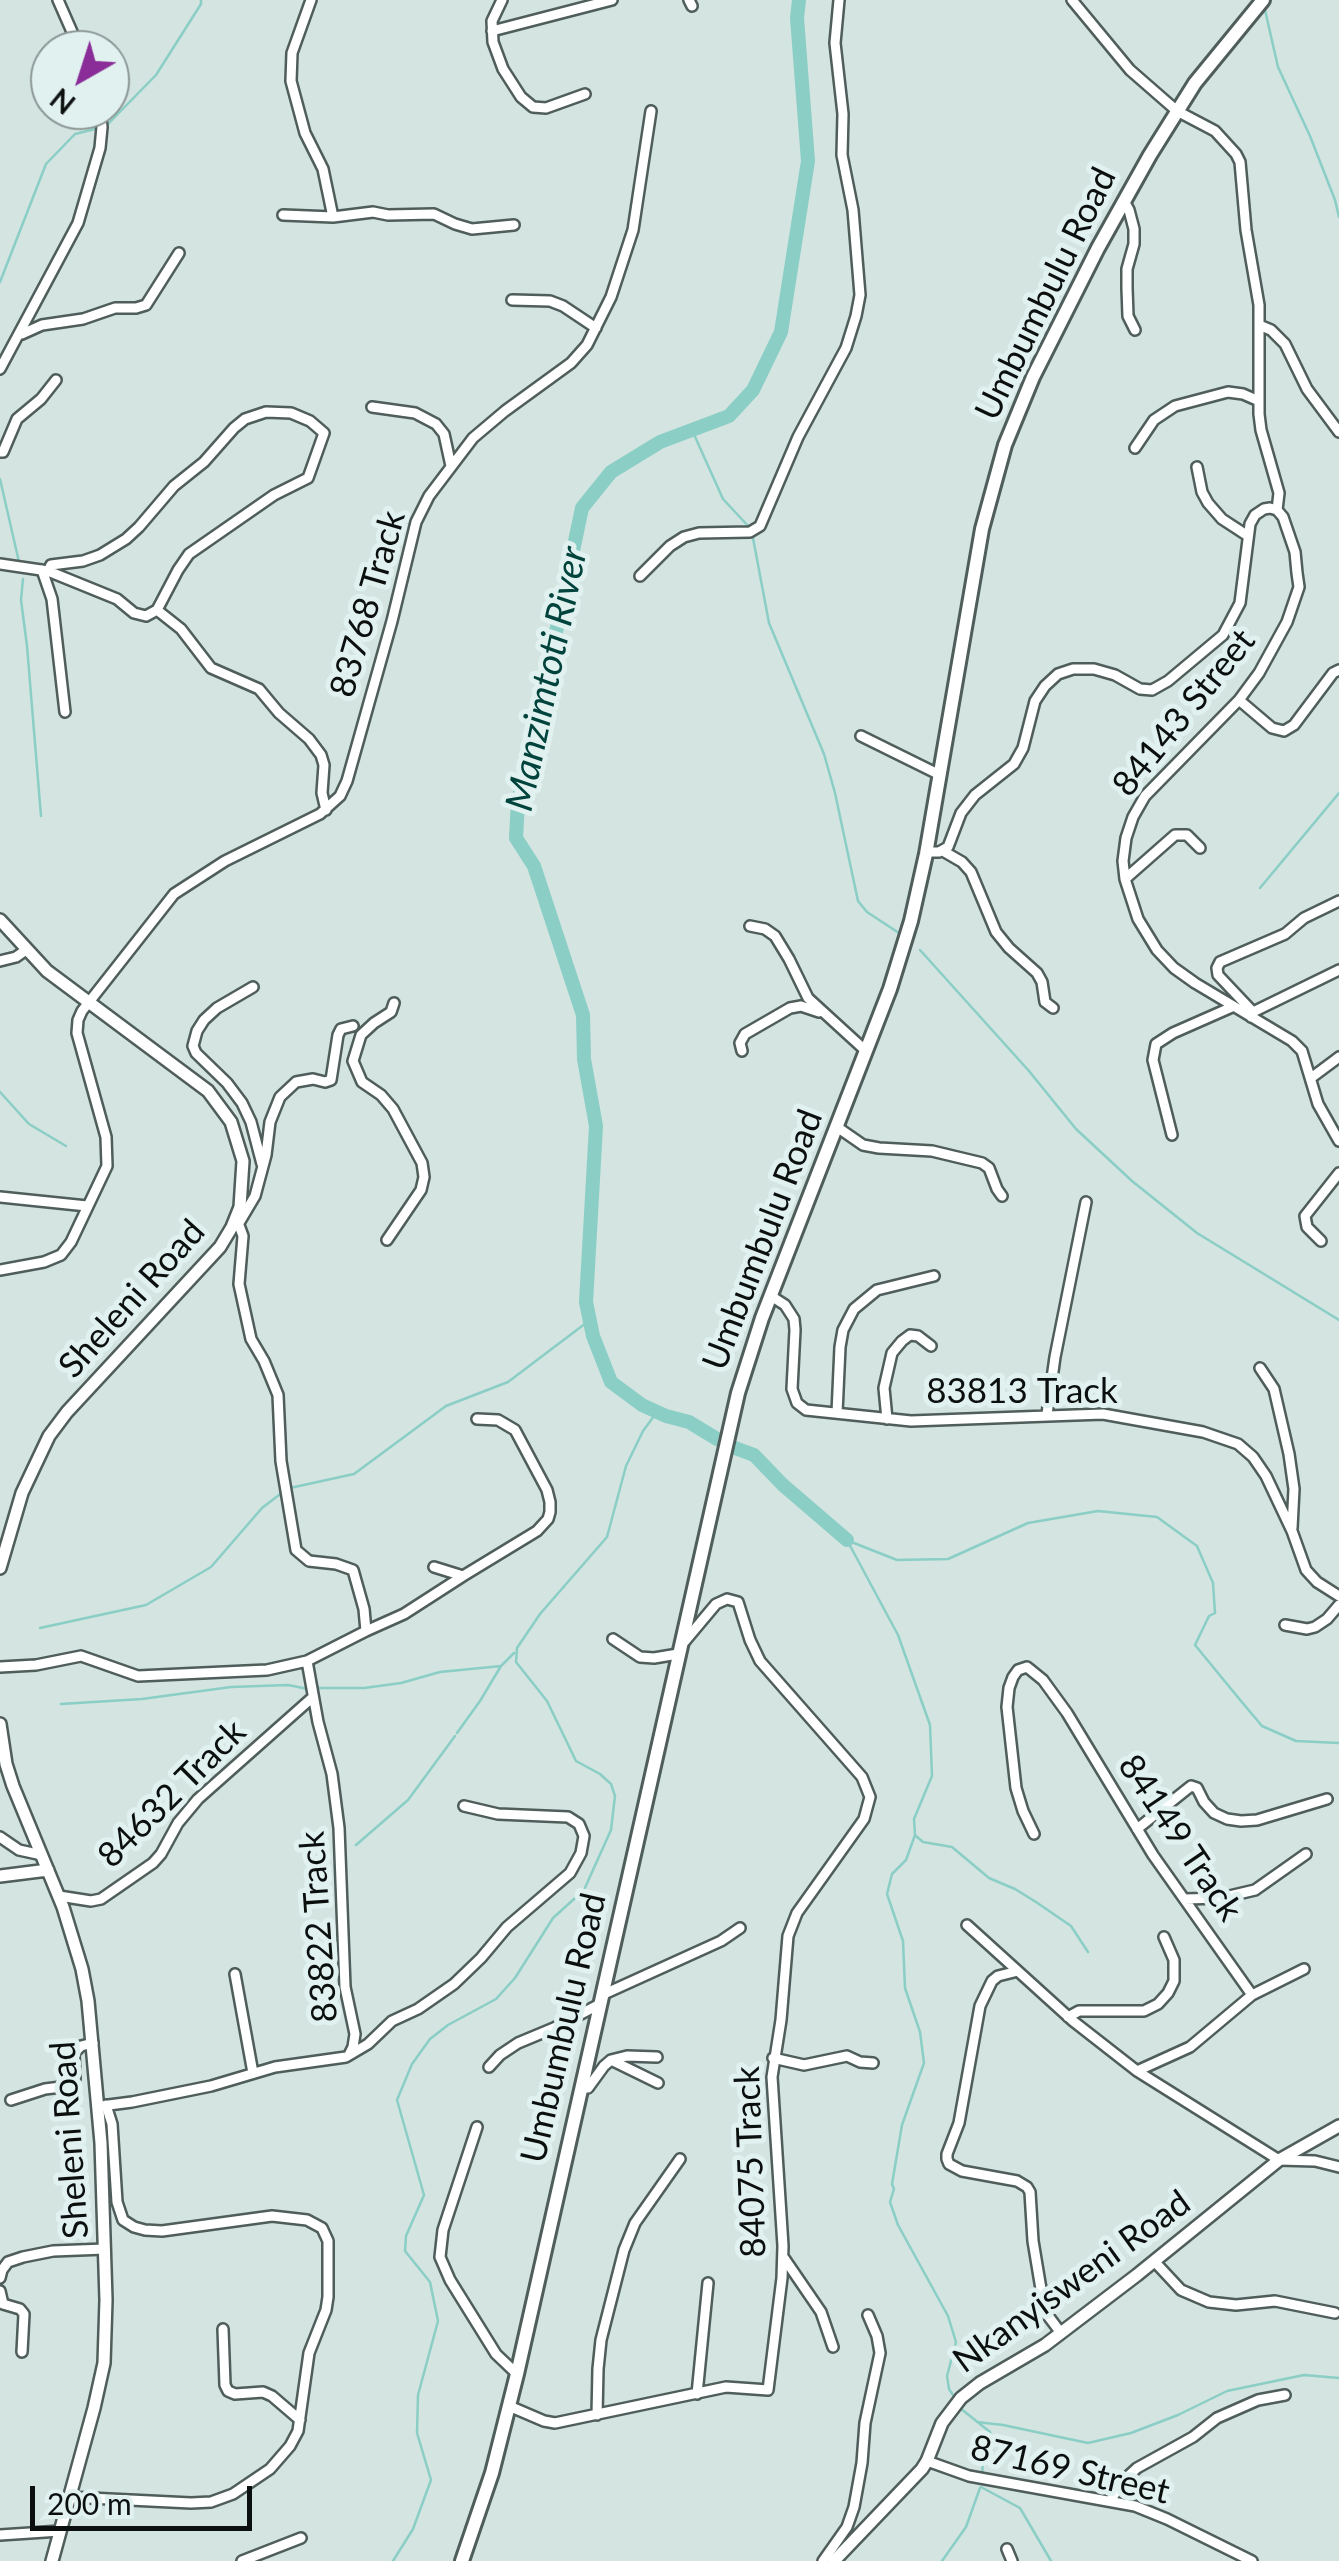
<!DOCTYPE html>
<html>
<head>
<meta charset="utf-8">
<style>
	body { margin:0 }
	#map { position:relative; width:1339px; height:2561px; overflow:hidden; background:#d3e4e1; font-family:Lato,sans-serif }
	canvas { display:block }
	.north { position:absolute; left:30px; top:30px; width:100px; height:100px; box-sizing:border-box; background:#e1f1ef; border:2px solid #8b9795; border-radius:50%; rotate:219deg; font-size:28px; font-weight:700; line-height:40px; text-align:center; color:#0b100f }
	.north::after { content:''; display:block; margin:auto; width:35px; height:45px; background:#8a2d98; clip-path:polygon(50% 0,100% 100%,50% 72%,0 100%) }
	.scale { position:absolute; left:30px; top:2486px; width:222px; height:45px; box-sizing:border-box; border:5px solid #0b100f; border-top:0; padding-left:12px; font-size:30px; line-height:35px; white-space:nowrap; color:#0b100f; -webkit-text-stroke:8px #e1f1ef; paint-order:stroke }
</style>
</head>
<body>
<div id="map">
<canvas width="1339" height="2561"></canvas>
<div class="north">N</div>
<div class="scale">200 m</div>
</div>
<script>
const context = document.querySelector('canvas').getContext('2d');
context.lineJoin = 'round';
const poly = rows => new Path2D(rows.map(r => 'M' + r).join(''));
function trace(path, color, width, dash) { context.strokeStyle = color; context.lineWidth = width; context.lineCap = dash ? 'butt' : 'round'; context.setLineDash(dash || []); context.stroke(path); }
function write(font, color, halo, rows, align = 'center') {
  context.font = font + ' Lato,sans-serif'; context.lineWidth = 10; context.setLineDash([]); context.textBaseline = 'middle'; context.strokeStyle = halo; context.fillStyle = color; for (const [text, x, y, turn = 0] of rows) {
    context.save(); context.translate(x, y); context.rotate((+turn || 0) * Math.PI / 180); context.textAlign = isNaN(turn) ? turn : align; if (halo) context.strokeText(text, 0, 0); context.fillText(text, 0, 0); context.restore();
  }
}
trace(poly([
	[1265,10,1278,67,1310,136,1335,200,1339,217],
	[107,125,156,75,201,4,201,0],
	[0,282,46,164,75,134,99,128],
	[692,430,723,499,750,528],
	[0,479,19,562],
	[753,538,769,623,824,754,835,793,858,901,867,912,899,933],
	[23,579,21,600,27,646,41,816],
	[1260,888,1339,793],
	[920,950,1029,1071,1076,1129,1132,1181,1197,1233,1339,1320],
	[0,1092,29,1124,66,1146],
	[290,1488,354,1474,446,1406,508,1382,590,1320],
	[847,1540,898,1635,930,1725,932,1776,914,1819,915,1835,906,1860,892,1874,887,1894,903,1941,905,1988,920,2032,924,2063,902,2125,892,2184,894,2189,890,2202,898,2225,948,2316,956,2342,947,2376,949,2389,953,2395],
	[849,1541,897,1560,948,1559,1028,1523,1098,1511,1157,1517,1197,1546,1213,1583,1215,1613,1209,1616,1195,1645,1241,1701,1262,1726,1296,1741,1339,1743],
	[40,1628,146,1605,211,1567,262,1508,283,1492],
	[318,1688,364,1688,401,1683,440,1672,501,1666],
	[61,1704,142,1699,231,1687,288,1685,308,1689],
	[457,1733,480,1701,501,1666,514,1653],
	[916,1836,923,1842,952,1847,989,1878,1015,1889,1036,1902,1071,1926,1088,1952],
	[356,1845,408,1800,455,1736],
	[960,2408,990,2432,992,2450,983,2463,982,2474],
	[977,2422,1003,2425,1088,2443,1131,2433,1178,2415,1227,2391,1304,2375,1339,2378],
	[981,2487,1020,2508,1051,2561],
	[393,2561,413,2529,431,2480,417,2433,418,2395,438,2321,430,2282,405,2251,406,2236,424,2195,397,2100,412,2064,430,2039,448,2025,496,1999,515,1978,553,1918,584,1890,611,1830,615,1796,611,1784,600,1774,576,1761,547,1701,516,1662,517,1648,540,1614,607,1537,626,1466,643,1431,657,1412],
	[942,2561,966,2527,980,2488]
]), '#8acec5', 2.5);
trace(poly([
	[717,1439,689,1422,666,1416,642,1405,611,1382,593,1336,586,1302,596,1126,584,1059,583,1015,534,866,516,838,518,801,547,675,582,508,611,472,660,442,729,416,753,390,781,332,808,161,797,18,799,0],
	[735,1448,754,1455,783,1485,847,1540]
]), '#8acec5', 14);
const minor = poly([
	[58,0,80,50],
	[311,0,292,53,291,81,305,133,323,169,333,217],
	[502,0,492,21,493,42,503,69,521,97,533,107,546,108,585,94],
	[689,0,692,6],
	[1072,0,1130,70,1177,111,1215,131,1236,154,1240,162,1246,230,1259,305,1259,414,1261,430,1279,493,1277,510],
	[492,31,612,0],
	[1124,201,1129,210,1134,229,1134,244,1127,269,1127,288,1128,316,1135,330],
	[283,215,333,217,373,212,388,215,434,214,455,224,472,229,514,225],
	[512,300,550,301,563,306,596,328],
	[1259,325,1271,330,1285,344,1307,389,1339,432],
	[22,334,42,325,83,319,115,308,136,308,146,305,179,253],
	[0,369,78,223,100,148,102,127,100,110],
	[372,407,415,413,436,424,444,434,451,466],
	[1135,448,1154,420,1175,406,1228,392,1243,394,1259,401],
	[0,452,3,452,17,419,41,399,56,380],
	[1197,467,1202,492,1208,503,1222,519,1248,536],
	[0,564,48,571,117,599,134,613,146,616,157,610,178,570,189,554,274,495,308,478,324,433,310,421,291,413,266,412,245,419,234,428,204,462,174,486,139,527,126,539,100,555,83,561,51,565,48,571],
	[42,570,52,599,65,712],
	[640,576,670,546,684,537,699,533,750,532,760,526,798,437,846,348,856,316,860,295,853,210,842,155,843,114,835,43,839,0],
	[157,610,181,629,211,668,259,689,279,713,309,739,321,755,324,765,322,793,326,810],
	[1239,700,1272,728,1284,731,1294,725,1333,673,1339,670],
	[861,736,940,775],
	[943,851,962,862,971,872,996,932,1009,948,1037,973,1042,982,1045,1002,1053,1008],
	[926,852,939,852,948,847,961,813,975,795,1014,764,1023,748,1035,701,1045,686,1058,674,1073,669,1094,669,1115,675,1140,689,1152,690,1168,681,1223,635,1240,603,1250,524,1255,515,1264,509,1270,508,1277,510,1283,517,1295,552,1297,573,1299,587,1287,622,1259,673,1239,700,1145,796,1133,817,1126,838,1123,861,1125,879,1138,919,1157,950,1174,968,1195,983,1292,1041,1302,1051,1318,1104,1339,1141],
	[1125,879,1175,835,1187,835,1200,848],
	[750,926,765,929,775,936,789,959,808,998,866,1051],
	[0,961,16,957,26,950],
	[253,987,217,1008,204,1020,197,1031,193,1046,196,1053,227,1083,242,1103,251,1122,262,1164],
	[1253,1012,1339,970],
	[1251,1017,1253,1012,1218,975,1217,968,1220,962,1285,934,1304,918,1339,901],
	[742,1051,740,1043,745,1034,790,1008,801,1006,819,1012],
	[1311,1078,1339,1057],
	[837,1127,863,1145,879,1148,932,1151,982,1163,989,1168,997,1189,1002,1196],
	[1172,1135,1153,1060,1156,1044,1173,1033,1232,1007],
	[0,1197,87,1206],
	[239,1223,255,1196,266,1155,270,1122,280,1097,296,1082,313,1079,325,1082,331,1080,338,1035,341,1029,353,1026],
	[387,1240,421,1190,424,1177,422,1163,393,1109,381,1095,362,1082,353,1061,361,1035,374,1023,391,1012,394,1003],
	[1321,1241,1307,1227,1305,1216,1339,1173],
	[0,1270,44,1262,61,1255,71,1242,107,1166,106,1137,77,1033,78,1020,82,1011,174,894,225,861,320,814,340,796,347,781,392,621,416,522,429,496,473,438,505,411,571,363,587,345,611,297,633,230,651,111],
	[771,1296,785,1305,794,1319,795,1330,792,1389,797,1403,806,1410,911,1421,1103,1414,1203,1432,1238,1444,1253,1457,1266,1476,1292,1531,1306,1570,1317,1582,1339,1596],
	[1260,1368,1274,1389,1289,1454,1294,1489,1292,1528],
	[837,1413,840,1347,843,1330,854,1309,877,1290,934,1276],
	[1047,1414,1055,1357,1086,1202],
	[887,1419,884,1388,892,1353,902,1341,910,1335,918,1336,931,1346],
	[463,1576,537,1531,548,1519,550,1512,550,1502,547,1490,515,1430,498,1420,477,1419],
	[1285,1625,1307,1629,1315,1627,1327,1619,1339,1605],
	[366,1631,404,1614,463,1576,434,1567],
	[613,1639,640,1657,654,1658,678,1654],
	[307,1661,318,1722,332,1774,339,1828,345,1987,355,2034,353,2047,349,2055],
	[0,1667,36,1665,81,1656,138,1676,267,1670,307,1661,366,1631,364,1609,353,1570,336,1564,309,1561,296,1550,281,1461,278,1395,264,1361,251,1339,239,1284,243,1236,236,1217],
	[1137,1829,1191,1786,1197,1788,1204,1802,1214,1813,1227,1819,1241,1821,1257,1820,1327,1799],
	[1034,1834,1023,1811,1016,1788,1007,1707,1009,1688,1013,1677,1018,1670,1027,1667,1043,1680,1067,1713,1153,1855,1252,1995,1304,1969],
	[0,1837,19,1850,42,1855],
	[59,1896,91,1901,101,1899,153,1863,161,1854,178,1823,198,1799,313,1697],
	[1185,1899,1221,1898,1255,1890,1306,1854],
	[967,1925,1073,2021,1137,2071,1279,2160,1315,2161,1339,2167],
	[1018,1971,998,1976,992,1981,980,2006,959,2123,947,2154,947,2159,949,2164,962,2171,1017,2181,1027,2187,1030,2192,1033,2241,1042,2295,1049,2317,1061,2333],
	[235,1974,253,2073],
	[602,1995,721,1941,740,1928],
	[1068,2017,1079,2011,1144,2011,1158,2004,1168,1993,1174,1981,1174,1960,1164,1937],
	[773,2058,804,2065,847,2056,860,2062,873,2063],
	[611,2060,658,2083],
	[489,2067,500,2055,518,2043,554,2028,600,2004],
	[1137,2071,1190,2047,1252,1995],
	[581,2088,588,2088,604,2066,611,2060,627,2056,657,2057],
	[11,2100,45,2089,69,2086,75,2079,74,2053,81,2046,93,2043],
	[101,2106,132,2102,211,2086,275,2067,346,2057,368,2044,392,2021,418,2009,454,1984,481,1958,507,1927,570,1873,581,1853,584,1836,579,1824,568,1817,498,1814,464,1806],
	[477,2127,443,2230,440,2257,450,2280,496,2354,517,2374],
	[784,2258,821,2312,833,2347],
	[1154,2261,1181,2290,1209,2302,1236,2305,1275,2301,1335,2313],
	[0,2278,2,2270,8,2262,23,2257,53,2251,105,2249],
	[0,2291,3,2304,20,2309,24,2314,22,2352],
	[223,2329,225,2385,228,2391,235,2394,263,2392,272,2396,300,2420],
	[697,2394,708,2283],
	[509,2406,544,2421,555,2423,726,2387,768,2390,782,2278,783,2246,772,2077,781,2020,788,1936,797,1913,864,1819,870,1797,862,1777,760,1661,750,1640,738,1602,727,1599,716,1604,685,1641],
	[597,2415,598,2369,601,2340,624,2250,635,2223,680,2159],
	[927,2461,969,2476,1135,2506,1167,2519,1252,2561],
	[69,2497,191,2503,211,2502,233,2494,270,2469,290,2446,298,2431,309,2353,326,2310,328,2297,328,2241,322,2228,307,2220,272,2216,162,2231,145,2230,134,2227,123,2220,117,2202,112,2124,106,2105],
	[1110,2501,1124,2480,1137,2468,1193,2437,1217,2418,1258,2400,1285,2395],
	[0,2535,60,2531],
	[1007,2549,1012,2561],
	[242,2561,301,2538],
	[823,2561,847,2527,854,2507,862,2463,865,2423,880,2353,877,2336,868,2315]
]);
const tertiary = poly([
	[0,920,47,971,208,1091,231,1122,243,1161,240,1207,232,1227,220,1247,67,1412,49,1436,22,1493,0,1568],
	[0,1724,6,1764,13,1786,63,1907,82,1969,88,2001,101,2143,106,2300,104,2363,94,2408,52,2561],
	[0,1876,48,1870],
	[834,2561,922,2469,927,2461,942,2423,961,2398,980,2383,1045,2345,1137,2275,1279,2160,1339,2126]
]);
const secondary = poly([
	[462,2561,492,2473,517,2374,738,1393,762,1318,890,989,911,921,926,854,982,529,1005,445,1033,377,1098,248,1150,155,1195,83,1263,0]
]);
trace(minor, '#4f5d5b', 14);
trace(tertiary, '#4f5d5b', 16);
trace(secondary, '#4f5d5b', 18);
trace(minor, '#fff', 9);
trace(tertiary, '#fff', 11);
trace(secondary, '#fff', 12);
write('35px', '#0b100f', '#e1f1ef', [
	["Umbumbulu Road",1046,294,-64],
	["83768 Track",368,604,-74],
	["84143 Street",1184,713,-51],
	["Umbumbulu Road",763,1240,-69],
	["Sheleni Road",132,1299,-48],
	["83813 Track",1022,1392],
	["84632 Track",172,1794,-45],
	["84149 Track",1180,1838,56],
	["83822 Track",319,1927,-94],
	["Umbumbulu Road",564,2028,-77],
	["Sheleni Road",70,2140,-94],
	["84075 Track",751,2162,-92],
	["Nkanyisweni Road",1072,2282,-36],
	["87169 Street",1070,2470,13]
]);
write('italic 38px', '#00423c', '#e1f1ef', [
	["Manzimtoti River",547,679,-78]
]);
</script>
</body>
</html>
